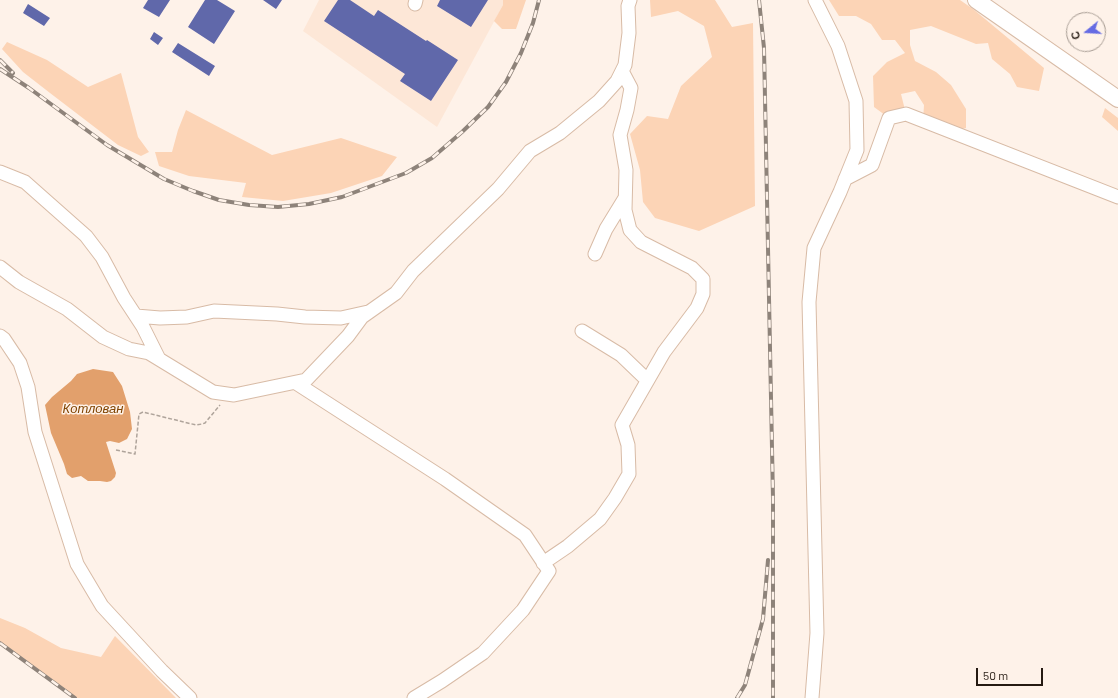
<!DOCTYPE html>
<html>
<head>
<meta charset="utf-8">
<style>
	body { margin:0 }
	#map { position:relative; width:1118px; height:698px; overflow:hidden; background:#fef2e9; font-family:Barlow,sans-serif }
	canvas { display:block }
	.north { position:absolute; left:1066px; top:12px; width:40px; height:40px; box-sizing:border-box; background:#fef2e9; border:1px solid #a79c93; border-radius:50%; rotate:252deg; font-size:11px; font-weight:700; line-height:16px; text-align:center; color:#251a12 }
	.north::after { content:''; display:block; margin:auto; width:14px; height:18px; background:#656be3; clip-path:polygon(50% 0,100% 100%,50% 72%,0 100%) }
	.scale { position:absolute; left:976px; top:668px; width:67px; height:18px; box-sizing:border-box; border:2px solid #251a12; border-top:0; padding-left:5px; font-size:12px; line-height:14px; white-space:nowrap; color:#251a12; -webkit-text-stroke:3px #fef2e9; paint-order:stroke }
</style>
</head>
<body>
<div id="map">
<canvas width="1118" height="698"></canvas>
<div class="north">С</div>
<div class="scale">50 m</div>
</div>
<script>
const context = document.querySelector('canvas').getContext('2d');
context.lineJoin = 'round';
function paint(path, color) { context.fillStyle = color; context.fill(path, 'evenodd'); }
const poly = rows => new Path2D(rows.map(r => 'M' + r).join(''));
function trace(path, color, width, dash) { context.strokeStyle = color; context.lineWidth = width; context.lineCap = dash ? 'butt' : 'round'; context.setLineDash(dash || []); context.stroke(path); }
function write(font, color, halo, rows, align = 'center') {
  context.font = font + ' Barlow,sans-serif'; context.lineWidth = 3; context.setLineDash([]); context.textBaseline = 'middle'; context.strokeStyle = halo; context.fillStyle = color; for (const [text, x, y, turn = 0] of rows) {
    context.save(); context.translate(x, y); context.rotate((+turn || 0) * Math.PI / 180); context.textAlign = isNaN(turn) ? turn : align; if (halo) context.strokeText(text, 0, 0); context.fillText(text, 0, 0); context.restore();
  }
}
paint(poly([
	[319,0,503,0,503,5,437,127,303,31]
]), '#fde7d7');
paint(poly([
	[503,0,526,0,516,29,502,29,494,21,503,5],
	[650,0,715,0,732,27,753,23,755,206,699,231,655,218,643,202,640,170,630,134,647,116,668,119,681,86,712,57,704,26,678,11,651,17],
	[829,0,960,0,973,9,1044,68,1039,91,1017,87,1010,74,992,59,988,43,976,44,931,26,910,30,910,45,915,61,936,72,951,85,966,109,966,128,952,132,923,121,924,105,915,91,901,94,906,114,889,118,874,107,873,76,887,62,905,53,895,40,882,40,871,24,856,16,839,16],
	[7,42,47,60,88,87,121,73,138,137,149,152,141,156,118,145,50,93,23,72,2,49],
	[1105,108,1118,118,1118,131,1102,117],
	[186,110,272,155,341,138,397,157,382,176,331,193,283,201,242,197,246,183,189,176,159,166,155,152,172,152,178,130],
	[0,618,25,628,61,648,101,657,115,636,176,698,75,698,0,643]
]), '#fcd4b6');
paint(poly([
	[93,369,113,372,122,386,130,412,132,429,127,439,119,443,110,441,106,442,116,473,115,477,111,481,107,482,100,481,88,481,81,476,72,478,67,474,64,464,51,433,45,405,52,397,71,381,77,374]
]), '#e2a06c');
paint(poly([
	[148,0,170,0,159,17,143,8],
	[205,0,217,0,235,11,214,44,188,27],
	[263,0,282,0,276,9],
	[338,0,350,0,374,16,378,10,426,41,427,40,458,60,431,101,400,81,405,74,324,21],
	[440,0,488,0,471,27,437,6],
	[28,4,50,18,44,26,23,13],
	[154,32,163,38,158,45,150,39],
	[178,43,215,66,209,76,172,52]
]), '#6068aa');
const minor = poly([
	[415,4,416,0],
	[0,172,25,182,86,236,102,257,124,298,143,327,159,359],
	[845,179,872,165,889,118,906,114,1118,197],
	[595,254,606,229,625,198],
	[0,267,19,282,67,309,103,337,129,349,149,353,213,392,234,395,306,380,348,336,362,317,396,293,413,271,498,189,530,151,560,133,599,101,617,81,625,65,629,33,628,6,630,0],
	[136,316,160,318,187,317,214,311,277,314,305,317,341,318,368,312],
	[582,331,621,355,647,380],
	[0,336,4,339,20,363,28,387,35,432,77,564,102,606,162,671,190,698],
	[296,383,445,479,525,535,549,571,523,610,483,653,442,681,414,698],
	[543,563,568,546,600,519,615,498,629,474,628,445,622,425,664,352,697,308,703,294,703,279,692,268,641,242,630,230,625,210,626,170,620,135,627,110,631,88,622,71],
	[812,698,817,633,809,302,814,248,840,192,857,150,856,101,838,46,815,0]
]);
const major = poly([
	[976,0,1118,99]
]);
trace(minor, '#d8bba6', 15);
trace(major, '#d8bba6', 18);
trace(poly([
	[116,450,135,454,139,414,143,412,196,425,202,424,205,423,220,405]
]), '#afa49b', 1.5, [4, 2]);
trace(minor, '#fff', 13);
trace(major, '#fff', 16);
const rail = poly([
	[759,0,764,48,773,498,773,698],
	[0,60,13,73],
	[0,69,29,88,107,145,164,179,193,191,219,200,249,205,278,207,309,204,342,197,406,173,432,158,462,132,488,107,506,82,521,53,533,23,539,0],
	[0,643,75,698],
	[737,698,745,685,763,619,768,560]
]);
trace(rail, '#8e837a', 4);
trace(rail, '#fef2e9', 2.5, [8]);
write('italic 13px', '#804402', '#fef2e9', [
	["Котлован",93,409]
]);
</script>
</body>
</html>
